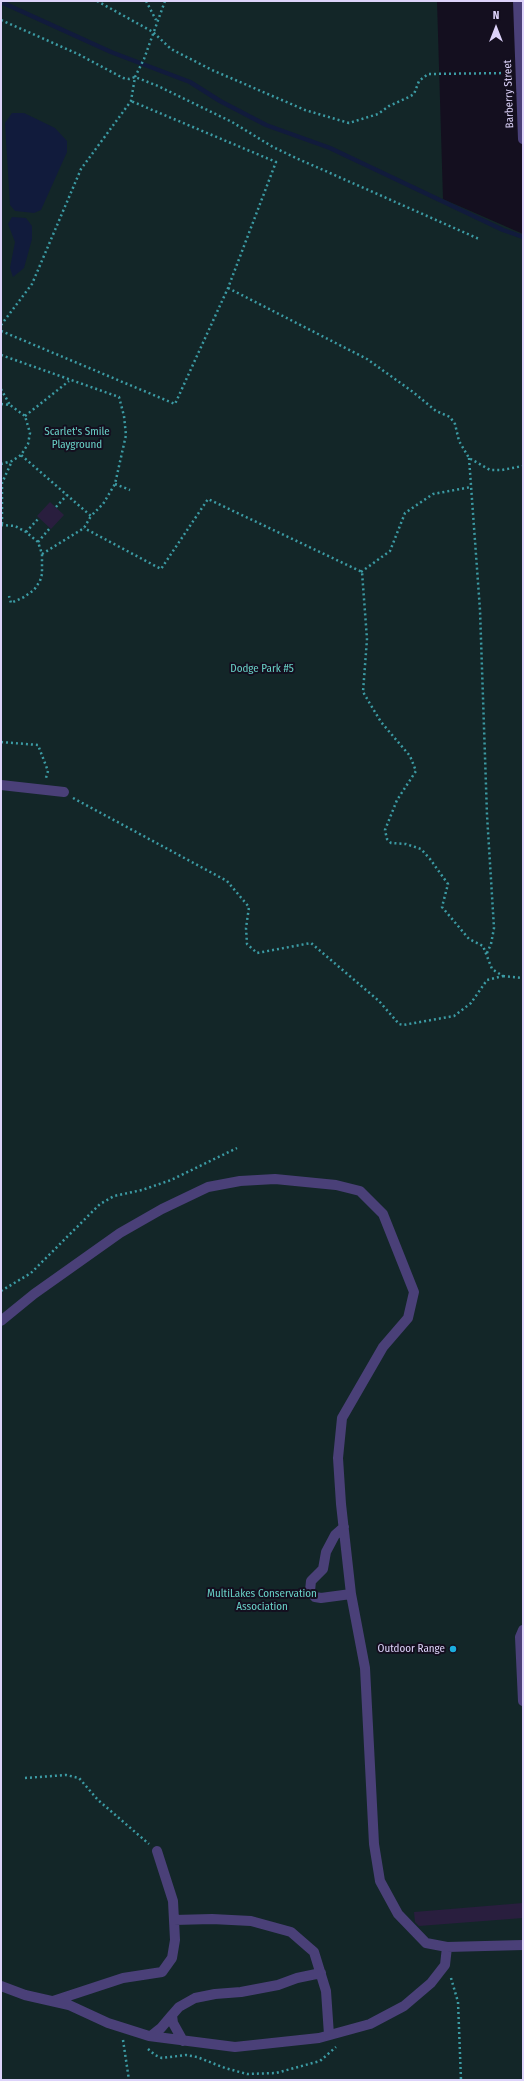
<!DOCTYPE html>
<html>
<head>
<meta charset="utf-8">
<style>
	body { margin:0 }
	#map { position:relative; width:524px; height:2081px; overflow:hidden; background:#140f1f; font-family:"Fira Sans Condensed",sans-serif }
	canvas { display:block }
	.frame { position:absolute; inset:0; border:2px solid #ddd3fa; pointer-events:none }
	.north { position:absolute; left:476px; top:8px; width:40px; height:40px; -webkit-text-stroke:3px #140f1f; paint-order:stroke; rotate:0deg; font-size:11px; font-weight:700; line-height:16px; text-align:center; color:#ddd3fa }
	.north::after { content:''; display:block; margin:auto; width:14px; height:18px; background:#ddd3fa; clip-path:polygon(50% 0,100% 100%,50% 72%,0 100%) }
</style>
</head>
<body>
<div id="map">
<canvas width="524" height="2081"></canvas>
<div class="frame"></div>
<div class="north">N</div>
</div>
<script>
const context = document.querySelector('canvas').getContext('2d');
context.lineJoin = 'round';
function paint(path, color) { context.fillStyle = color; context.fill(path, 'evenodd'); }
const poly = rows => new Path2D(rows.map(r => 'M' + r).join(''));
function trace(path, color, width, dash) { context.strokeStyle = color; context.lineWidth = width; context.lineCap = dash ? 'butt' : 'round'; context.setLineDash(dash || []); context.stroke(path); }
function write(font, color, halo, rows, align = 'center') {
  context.font = font + ' "Fira Sans Condensed",sans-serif'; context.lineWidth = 4; context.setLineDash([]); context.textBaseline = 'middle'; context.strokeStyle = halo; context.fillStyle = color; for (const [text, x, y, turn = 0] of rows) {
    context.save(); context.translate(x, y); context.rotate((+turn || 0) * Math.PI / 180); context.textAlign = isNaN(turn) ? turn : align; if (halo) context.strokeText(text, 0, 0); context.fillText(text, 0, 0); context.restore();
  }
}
paint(poly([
	[1,1,437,1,443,199,523,234,523,2080,1,2080]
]), '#132628');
paint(poly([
	[12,113,24,113,55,128,67,141,67,152,41,210,34,213,15,211,10,205,5,123],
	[12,217,26,218,32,226,32,239,24,268,13,277,10,268,15,242,8,224]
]), '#111b3c');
trace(poly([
	[1,2,111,52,190,82,220,101,266,125,330,148,503,230,523,237]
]), '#111b3c', 4.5);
paint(poly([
	[50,502,64,515,51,529,37,516],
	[523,1903,523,1918,419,1926,415,1922,414,1912]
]), '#291e3e');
trace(poly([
	[97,1,153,32,171,49,212,70,305,110,349,123,378,114,389,106,409,97,414,94,419,81,428,74,510,73],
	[146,1,156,20],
	[1,20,78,54,123,78,129,79,135,77,158,86,232,122,273,147,296,158,479,239],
	[228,288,367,359,413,392,436,411,450,417,455,424,459,441,469,458,490,470,502,470,523,466],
	[1,325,32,284,81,169,131,101,135,77,144,59,165,1],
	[1,331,175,404,228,288,276,162,131,101],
	[1,355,119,397,124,416,126,435,115,484,103,504,91,516,21,455],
	[1,389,10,405],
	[1,404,10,405,25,416,30,433,28,444,21,455,12,461,1,464],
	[25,416,69,381],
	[469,458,480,610,487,815,494,928,491,944,487,953],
	[115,484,130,490],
	[56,507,67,495],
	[2,524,2,483,12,461],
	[1,525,15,526,26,532,38,542,42,554,42,574,40,581,34,590,24,597,11,603,9,596],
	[26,532,39,518],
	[38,542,50,528],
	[42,554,84,528,91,516],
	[361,572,390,551,405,513,433,494,471,487],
	[1,742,38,745,48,771,46,778],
	[73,798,227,881,249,907,246,928,247,944,257,953,311,943,379,1001,399,1024,403,1025,454,1016,471,1003,487,980,503,976,492,969,483,946,469,939,442,907,448,884,430,859,421,849,406,844,391,843,387,839,385,830,397,800,416,771,410,756,381,722,363,692,367,639,362,572,208,499,161,569,84,528],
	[503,976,523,978],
	[1,1291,31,1273,100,1204,114,1196,142,1190,171,1180,237,1148],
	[25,1778,66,1775,79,1778,98,1800,149,1844],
	[451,1978,458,2002,461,2080],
	[123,2040,129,2080],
	[148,2049,155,2055,162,2058,186,2055,197,2057,225,2068,247,2074,276,2073,320,2061,336,2047]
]), '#3c9ba4', 2.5, [2, 3]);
trace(poly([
	[518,1,523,139],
	[1,785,64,792],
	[1,1321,34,1294,120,1233,162,1209,208,1187,240,1181,275,1179,336,1185,360,1191,383,1214,414,1292,408,1318,383,1347,342,1418,338,1458,341,1504,351,1594,365,1668,374,1844,380,1881,398,1914,426,1943,447,1947,523,1945],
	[344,1527,335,1535,326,1552,323,1569,311,1581,310,1591,315,1597,321,1598,351,1594],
	[523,1630,520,1637,523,1701],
	[174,1920,212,1919,251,1921,291,1932,314,1952,326,1991,329,2035],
	[1,1986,25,1995,69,2005,108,2023,149,2036,235,2047,319,2038,370,2024,404,2006,431,1983,445,1965,447,1947],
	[53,2001,123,1978,162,1972,172,1958,175,1940,173,1901,157,1851],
	[151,2036,161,2028,172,2015],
	[183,2041,173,2023,172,2015,179,2007,195,1998,215,1994,241,1992,278,1985,297,1978,321,1973]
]), '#4a4078', 10);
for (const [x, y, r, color] of [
	[453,1649,4,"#1baddd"]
]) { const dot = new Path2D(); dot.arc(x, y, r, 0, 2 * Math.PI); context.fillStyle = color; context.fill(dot); trace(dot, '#140f1f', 1.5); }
write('11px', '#ddd3fa', '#140f1f', [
	["Barberry Street",509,94,-92]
]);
write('11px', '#68d0c6', '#140f1f', [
	["Scarlet's Smile",77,432],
	["Playground",77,445],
	["Dodge Park #5",262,669],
	["MultiLakes Conservation",262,1594],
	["Association",262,1607]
]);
write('11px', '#ddd3fa', '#140f1f', [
	["Outdoor Range",445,1649]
], 'right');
</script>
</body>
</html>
